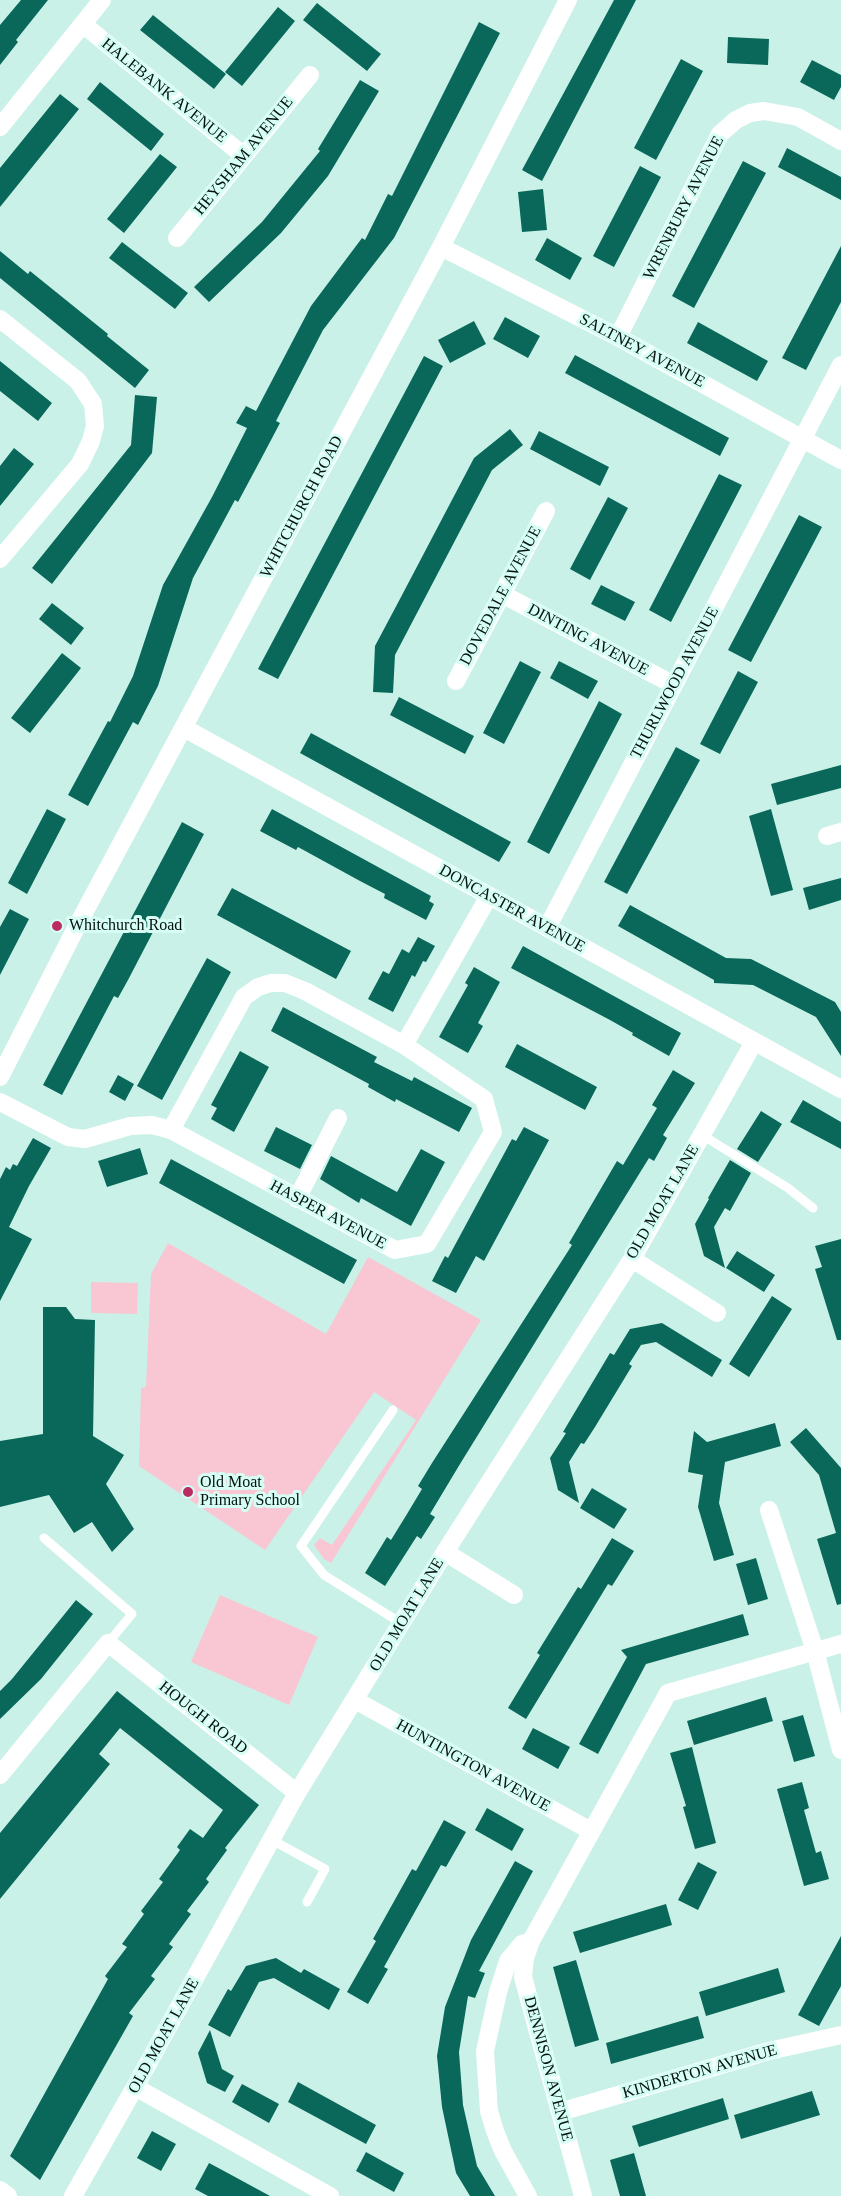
<!DOCTYPE html>
<html>
<head>
<meta charset="utf-8">
<style>
	body { margin:0 }
	canvas { display:block; background:#c9f1e7 }
</style>
</head>
<body>
<canvas width="841" height="2196"></canvas>
<script>
const context = document.querySelector('canvas').getContext('2d');
context.lineJoin = 'round';
function paint(path, color) { context.fillStyle = color; context.fill(path, 'evenodd'); }
const poly = rows => new Path2D(rows.map(r => 'M' + r).join(''));
function trace(path, color, width, dash) { context.strokeStyle = color; context.lineWidth = width; context.lineCap = dash ? 'butt' : 'round'; context.setLineDash(dash || []); context.stroke(path); }
function write(font, color, halo, rows, align = 'center') {
  context.font = font + ' Georgia,serif'; context.lineWidth = 6; context.setLineDash([]); context.textBaseline = 'middle'; context.strokeStyle = halo; context.fillStyle = color; for (const [text, x, y, turn = 0] of rows) {
    context.save(); context.translate(x, y); context.rotate((+turn || 0) * Math.PI / 180); context.textAlign = isNaN(turn) ? turn : align; if (halo) context.strokeText(text, 0, 0); context.fillText(text, 0, 0); context.restore();
  }
}
paint(poly([
	[168,1243,326,1334,368,1257,481,1320,331,1563,324,1559,314,1545,320,1538,332,1545,416,1420,374,1392,265,1550,139,1466,141,1388,146,1387,151,1274],
	[91,1282,138,1283,137,1314,91,1313],
	[220,1595,318,1637,289,1705,191,1662]
]), '#f9c7d3');
paint(poly([
	[21,0,48,0,16,40,18,42,0,65,0,25],
	[614,0,636,0,542,181,522,170],
	[317,3,381,54,367,71,303,20],
	[278,7,295,21,242,86,225,72],
	[153,15,226,74,214,89,140,30],
	[479,22,500,33,394,238,323,330,276,421,280,423,261,459,238,502,235,500,193,578,158,686,138,725,133,722,88,806,68,795,108,721,110,722,133,676,163,585,212,497,247,428,236,423,246,406,256,411,311,306,362,238,365,240,388,194,392,196],
	[728,37,769,39,768,65,727,63],
	[681,59,703,71,656,160,634,148],
	[812,60,841,75,841,87,834,100,800,82],
	[360,80,379,91,328,176,281,233,209,302,194,287,262,222,320,151,318,149],
	[100,82,164,134,151,151,87,99],
	[60,94,79,109,0,207,0,168],
	[787,148,841,177,841,200,778,167],
	[160,154,177,167,124,233,107,219],
	[743,161,766,173,694,308,672,296],
	[640,166,661,177,614,267,593,256],
	[543,189,547,230,522,232,518,192],
	[547,238,582,258,570,280,535,260],
	[122,242,188,293,175,309,109,258],
	[841,246,841,302,806,370,782,358],
	[0,251,28,274,30,271,108,334,107,336,149,370,135,388,0,278],
	[505,317,540,336,528,358,493,339],
	[474,321,486,344,450,363,438,340],
	[698,322,768,361,757,381,687,343],
	[575,355,729,438,720,456,565,373],
	[424,356,443,366,278,679,258,669],
	[0,361,52,403,38,421,0,391],
	[135,395,157,397,152,453,52,584,32,568,131,445],
	[510,429,523,445,492,470,395,655,393,693,373,692,375,646,401,597,474,458],
	[539,431,609,467,600,486,530,449],
	[14,448,34,464,0,506,0,466],
	[719,474,742,485,671,622,649,610],
	[608,497,628,508,590,580,570,569],
	[799,515,822,527,751,662,728,650],
	[601,585,635,602,625,621,591,604],
	[52,603,84,628,71,645,39,619],
	[62,653,81,668,30,733,11,718],
	[520,661,541,672,504,744,483,733],
	[559,661,598,681,588,699,550,678],
	[738,671,758,682,720,754,700,744],
	[399,697,474,736,465,754,390,715],
	[599,701,622,714,549,854,527,842],
	[311,733,511,842,499,862,300,753],
	[676,747,700,760,627,894,604,882],
	[841,765,841,788,777,805,771,784],
	[47,809,66,819,27,894,8,883],
	[272,809,431,896,429,901,434,904,426,920,384,898,385,894,360,881,298,847,296,850,260,831],
	[771,809,793,890,771,896,749,816],
	[182,822,204,834,128,980,118,998,114,996,62,1095,43,1085],
	[841,878,841,900,809,910,803,888],
	[232,888,351,951,336,979,217,915],
	[630,905,726,958,751,959,835,1002,841,1012,841,1056,816,1017,753,985,714,983,714,980,618,926],
	[10,909,29,919,0,975,0,927],
	[418,937,435,946,426,962,423,961,415,977,412,975,393,1012,368,999,383,971,389,974,402,949,409,953],
	[523,946,681,1033,669,1056,632,1035,633,1033,610,1020,511,968],
	[207,958,231,972,162,1100,137,1086],
	[474,967,500,982,478,1023,483,1026,468,1053,439,1037,468,985,465,983],
	[283,1007,377,1057,374,1062,412,1081,414,1077,472,1108,459,1132,396,1099,395,1102,368,1087,369,1084,271,1031],
	[517,1044,597,1087,585,1110,505,1067],
	[240,1051,269,1067,234,1132,211,1119,217,1108,211,1105],
	[673,1070,695,1083,663,1135,667,1138,654,1161,649,1158,460,1464,430,1514,435,1517,421,1539,417,1536,385,1586,365,1573,387,1537,391,1540,407,1514,422,1489,418,1486,432,1463,572,1245,569,1243,617,1161,623,1165,657,1108,652,1105],
	[118,1075,134,1084,125,1101,109,1092],
	[803,1100,841,1122,841,1149,790,1122],
	[761,1111,782,1124,758,1162,737,1149],
	[276,1127,312,1145,300,1169,264,1151],
	[524,1127,549,1140,484,1261,476,1256,456,1293,432,1281,445,1256,448,1258,512,1139,516,1141],
	[33,1138,51,1148,29,1186,9,1227,32,1239,0,1301,0,1179,6,1167,10,1170,13,1164,17,1166],
	[140,1148,148,1174,107,1187,98,1161],
	[421,1149,445,1162,411,1226,361,1198,359,1203,320,1179,331,1156,397,1192],
	[171,1159,357,1260,344,1284,159,1183],
	[730,1160,751,1173,730,1211,725,1208,714,1227,725,1268,704,1256,695,1224,709,1199,708,1198],
	[841,1239,841,1340,837,1340,815,1269,822,1267,815,1246],
	[737,1251,775,1275,764,1292,726,1268],
	[772,1296,792,1309,749,1377,729,1364],
	[43,1307,66,1307,75,1319,95,1320,93,1436,124,1455,106,1484,134,1529,112,1552,92,1522,74,1533,49,1495,0,1507,0,1441,43,1434],
	[662,1323,722,1360,712,1377,656,1342,641,1345,629,1364,632,1366,595,1427,584,1444,581,1443,569,1462,579,1503,558,1490,550,1458,566,1433,563,1432,610,1353,614,1355,630,1329],
	[775,1423,781,1446,725,1462,719,1503,734,1555,714,1561,698,1507,703,1475,688,1472,694,1431,707,1442],
	[806,1428,841,1468,841,1604,837,1605,817,1539,836,1533,819,1475,790,1442],
	[592,1488,627,1509,614,1529,580,1508],
	[612,1538,634,1551,612,1586,608,1584,526,1719,508,1708,540,1655,537,1653,558,1619,578,1587,581,1589],
	[756,1558,768,1599,748,1605,736,1564],
	[76,1600,93,1614,41,1679,0,1719,0,1691,12,1679],
	[743,1614,749,1635,646,1664,598,1754,579,1744,627,1657,621,1650],
	[117,1691,259,1805,225,1848,227,1850,206,1879,209,1882,187,1911,191,1914,169,1944,173,1947,151,1976,155,1979,129,2013,133,2016,40,2180,10,2156,108,1979,105,1976,127,1947,122,1944,144,1914,141,1911,163,1882,159,1879,180,1850,177,1847,190,1829,203,1838,223,1810,120,1728,99,1754,110,1764,0,1899,0,1833],
	[766,1697,773,1721,694,1745,687,1721],
	[803,1715,815,1756,794,1762,782,1721],
	[533,1728,570,1747,558,1769,522,1749],
	[692,1747,716,1843,695,1849,683,1807,686,1806,670,1753],
	[802,1782,809,1808,804,1810,816,1853,821,1851,829,1879,804,1886,777,1789],
	[487,1808,524,1829,512,1851,475,1830],
	[444,1820,466,1832,446,1867,441,1865,384,1967,388,1969,368,2004,347,1992,376,1941,373,1939,412,1869,416,1871],
	[515,1861,533,1871,479,1971,485,1973,475,1998,468,1996,459,2052,463,2105,477,2166,495,2196,470,2196,456,2173,442,2107,437,2056,445,2007,471,1940],
	[698,1862,717,1872,698,1910,678,1900],
	[666,1904,672,1925,580,1953,573,1932],
	[841,1936,841,1986,819,2026,798,2015],
	[276,1958,301,1973,304,1969,340,1989,329,2010,274,1978,259,1982,230,2037,208,2025,228,1989,231,1991,246,1966],
	[576,1960,599,2040,575,2047,553,1967],
	[778,1968,785,1992,706,2016,699,1992],
	[698,2016,704,2038,611,2064,606,2043],
	[210,2030,222,2069,234,2076,225,2092,207,2083,198,2053],
	[298,2082,376,2125,366,2144,288,2102],
	[242,2084,279,2104,269,2123,232,2102],
	[812,2091,820,2115,741,2139,734,2115],
	[723,2098,729,2119,639,2147,632,2126],
	[152,2131,176,2144,161,2171,137,2158],
	[366,2152,404,2173,394,2192,356,2171],
	[634,2153,646,2196,620,2196,610,2160],
	[209,2163,224,2171,270,2196,208,2196,195,2189]
]), '#0a685a');
trace(poly([
	[702,1135,788,1188,813,1208],
	[393,1410,301,1546,324,1575,401,1623],
	[44,1538,132,1614,108,1643],
	[272,1840,325,1869,307,1902]
]), '#fff', 9);
trace(poly([
	[84,25,244,156],
	[0,127,102,0],
	[177,238,310,75],
	[441,247,618,337,841,460],
	[0,319,78,381,93,404,95,426,91,441,80,464,0,559],
	[618,337,720,134,736,120,750,113,764,111,798,117,841,141],
	[502,594,674,685],
	[456,681,546,511],
	[184,728,841,1089],
	[827,836,841,832],
	[547,928,841,365],
	[0,1077,78,924,441,247,568,0],
	[0,1102,68,1137,85,1139,130,1126,152,1125,171,1130,395,1250,427,1244,493,1132,484,1099,404,1045,489,896],
	[171,1130,244,997,258,987,271,983,285,983,305,991,404,1045],
	[297,1199,338,1118],
	[632,1259,717,1313],
	[769,1510,815,1651,841,1750],
	[445,1552,514,1595],
	[355,1700,591,1831],
	[0,1775,108,1643,297,1793],
	[135,2087,330,2196],
	[560,2112,769,2051,841,2035],
	[0,2190,8,2196],
	[73,2196,135,2087,297,1793,445,1552,632,1259,754,1042],
	[528,2196,503,2151,495,2131,489,2111,485,2051,498,1992,508,1961,522,1944,531,1941],
	[583,2196,523,1977,525,1958,531,1941,668,1693,841,1644]
]), '#fff', 18);
for (const [x, y, r, color] of [
	[57,926,6,"#b92d63"],
	[188,1492,6,"#b92d63"]
]) { const dot = new Path2D(); dot.arc(x, y, r, 0, 2 * Math.PI); context.fillStyle = color; context.fill(dot); trace(dot, '#d6fef4', 2); }
write('16px', '#04120f', '#d6fef4', [
	["HALEBANK AVENUE",164,91,39],
	["HEYSHAM AVENUE",244,156,-51],
	["WRENBURY AVENUE",684,208,-63],
	["SALTNEY AVENUE",642,351,28],
	["WHITCHURCH ROAD",302,507,-62],
	["DOVEDALE AVENUE",501,596,-62],
	["DINTING AVENUE",588,640,28],
	["THURLWOOD AVENUE",675,683,-62],
	["DONCASTER AVENUE",512,909,29],
	["OLD MOAT LANE",663,1202,-60],
	["HASPER AVENUE",328,1215,28],
	["OLD MOAT LANE",407,1615,-59],
	["HOUGH ROAD",203,1718,38],
	["HUNTINGTON AVENUE",473,1766,29],
	["OLD MOAT LANE",164,2036,-61],
	["DENNISON AVENUE",548,2069,75],
	["KINDERTON AVENUE",700,2072,-16]
]);
write('16px', '#04120f', '#d6fef4', [
	["Whitchurch Road",69,926],
	["Old Moat",200,1483],
	["Primary School",200,1501]
], 'left');
</script>
</body>
</html>
